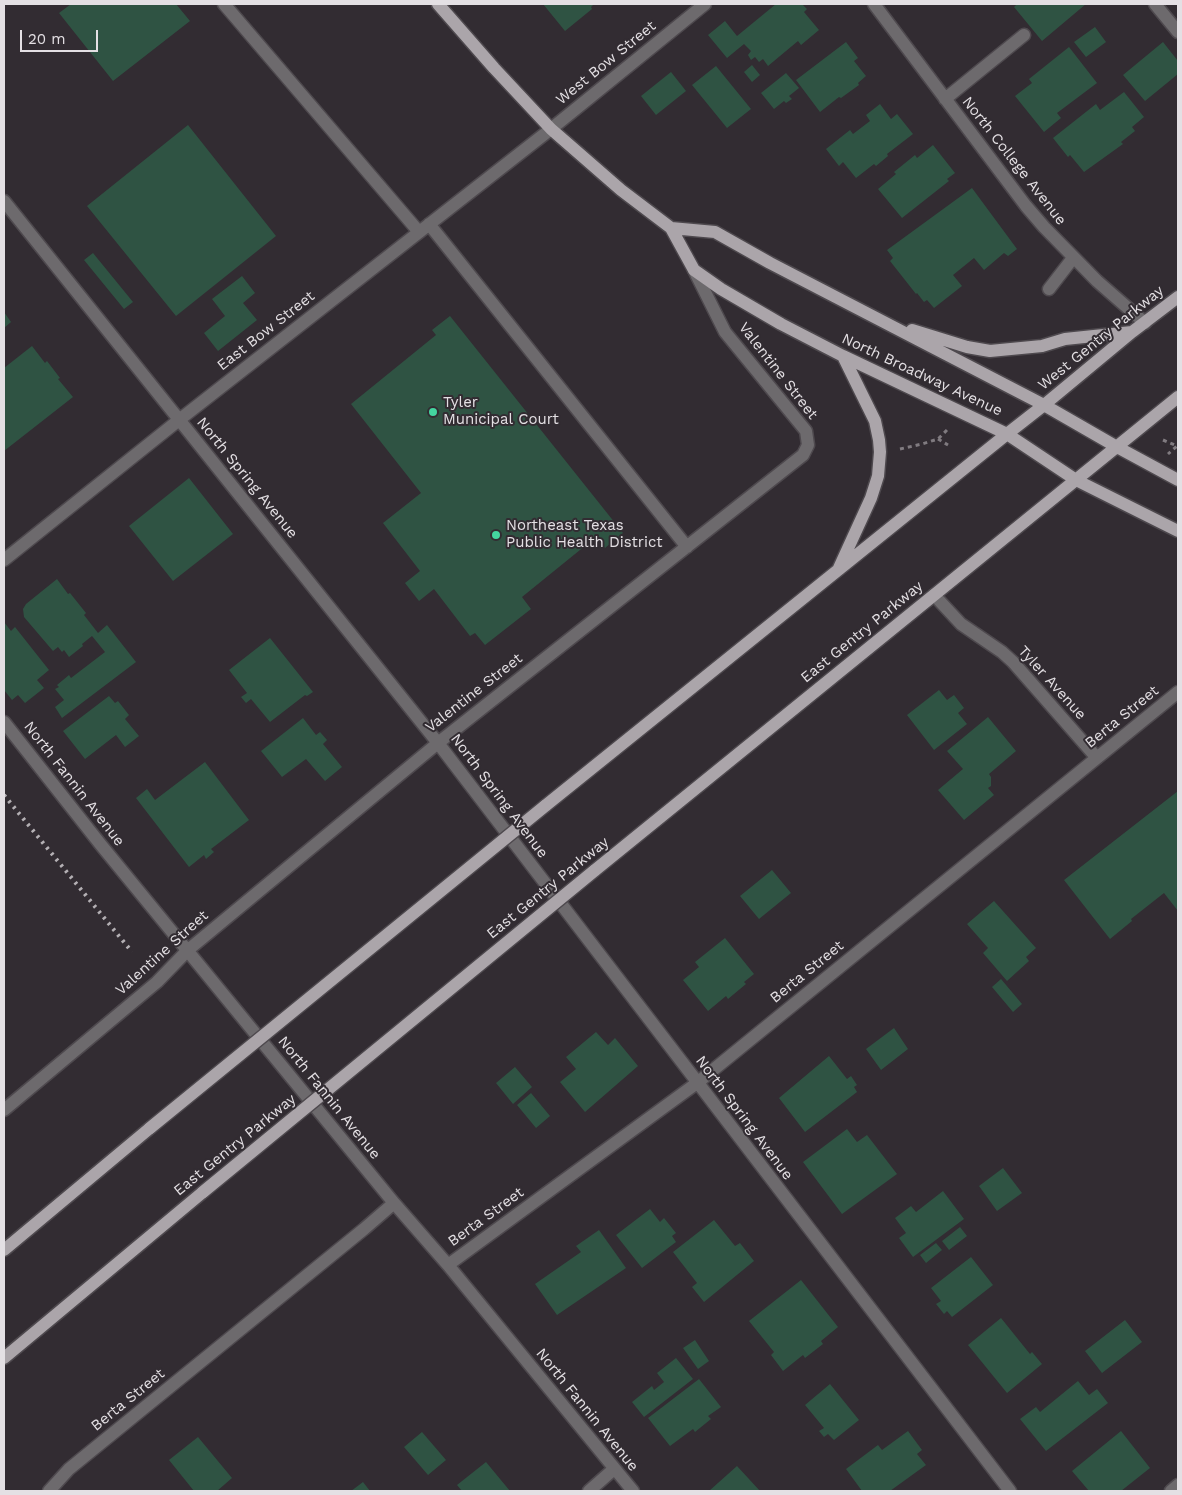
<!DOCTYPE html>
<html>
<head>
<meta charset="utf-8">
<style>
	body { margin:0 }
	#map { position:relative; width:1182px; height:1495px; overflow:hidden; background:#322c32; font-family:"Work Sans",sans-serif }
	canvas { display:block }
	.frame { position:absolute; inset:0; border:5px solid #e4e0e4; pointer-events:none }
	.scale { position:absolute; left:20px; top:30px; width:78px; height:22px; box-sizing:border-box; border:2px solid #e4e0e4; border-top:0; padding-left:6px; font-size:15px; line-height:18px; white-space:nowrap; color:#e4e0e4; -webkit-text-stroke:4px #322c32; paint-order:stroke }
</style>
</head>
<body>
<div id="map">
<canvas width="1182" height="1495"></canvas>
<div class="frame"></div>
<div class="scale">20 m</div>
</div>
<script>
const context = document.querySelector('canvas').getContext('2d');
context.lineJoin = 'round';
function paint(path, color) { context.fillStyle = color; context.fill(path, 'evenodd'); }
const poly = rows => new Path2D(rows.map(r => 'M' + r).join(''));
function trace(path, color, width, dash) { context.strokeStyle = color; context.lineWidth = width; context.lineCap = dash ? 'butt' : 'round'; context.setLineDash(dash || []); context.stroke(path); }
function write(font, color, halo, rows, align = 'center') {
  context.font = font + ' "Work Sans",sans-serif'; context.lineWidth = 4; context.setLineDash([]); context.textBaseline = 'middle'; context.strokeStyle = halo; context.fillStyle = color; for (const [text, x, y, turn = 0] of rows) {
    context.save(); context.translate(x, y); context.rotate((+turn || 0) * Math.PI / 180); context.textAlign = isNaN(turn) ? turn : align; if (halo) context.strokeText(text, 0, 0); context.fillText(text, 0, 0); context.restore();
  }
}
paint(poly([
	[71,4,176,4,190,21,113,81,59,13],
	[543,4,594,4,591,7,592,9,565,31],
	[776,4,802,4,807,9,804,12,819,30,801,45,798,41,768,66,763,59,759,62,755,57,751,60,748,55,751,51,744,44,727,58,708,35,725,21,737,36],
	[1017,4,1086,4,1042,41,1014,7],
	[1095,27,1106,42,1086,57,1074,42],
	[846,42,858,58,854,61,866,76,858,83,859,85,841,98,839,97,820,112,796,80],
	[1163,42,1178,61,1178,74,1145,101,1123,75],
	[1069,47,1097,83,1057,113,1061,118,1044,132,1015,96,1032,83,1029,79],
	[752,65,760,75,752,82,744,72],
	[716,66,751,109,727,128,692,85],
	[671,72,686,91,656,115,641,96],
	[786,73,799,88,789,96,792,99,786,103,784,101,774,109,761,93],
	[1124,92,1144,117,1132,127,1135,131,1121,142,1123,144,1084,172,1070,155,1068,157,1053,138,1096,104,1100,110],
	[880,104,891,119,897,114,913,134,887,154,888,156,876,166,874,164,856,178,843,162,839,166,826,149,850,130,853,134,870,121,866,115],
	[188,125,276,236,176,316,87,206],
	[933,145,955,173,947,179,949,181,902,218,878,189,896,174,894,172,915,155,917,158],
	[972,188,1017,249,1008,256,1004,253,984,270,974,258,953,275,962,286,934,308,927,300,924,302,917,293,916,294,890,261,893,258,887,250],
	[93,253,133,302,124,309,84,260],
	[242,276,255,293,243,303,257,320,218,351,204,333,225,316,212,299],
	[4,312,11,322,4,328],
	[450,316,623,533,605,548,596,537,522,597,531,609,485,645,475,633,470,636,434,589,419,601,405,583,420,571,383,523,421,493,351,404,436,335,432,330],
	[32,346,45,363,47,361,60,378,58,379,73,397,4,451,4,368],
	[189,478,233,534,173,581,129,526],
	[57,579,68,594,70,593,86,613,84,615,98,633,107,625,136,662,62,718,55,707,64,700,55,689,59,687,57,685,69,675,71,678,105,652,92,636,82,644,83,646,69,657,64,650,62,652,58,647,53,651,24,617,23,609,26,604],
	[4,622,11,631,15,627,49,670,37,680,44,688,25,703,18,695,12,700,4,690],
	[270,638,313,692,307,696,305,695,270,722,251,699,246,703,241,697,247,693,229,670],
	[939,690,947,700,954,695,964,708,958,713,967,724,934,750,907,715],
	[109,696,115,703,118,701,129,715,125,719,139,736,125,747,116,735,85,759,63,731],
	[988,717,1016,751,989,774,991,777,991,786,988,788,994,795,964,820,938,790,963,769,947,751],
	[303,718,316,735,320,732,327,740,323,744,342,767,325,781,306,759,282,777,261,751],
	[205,762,249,820,211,849,214,852,206,859,204,855,189,867,136,798,147,789,155,800],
	[1178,791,1178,911,1164,893,1131,919,1132,921,1110,939,1064,880],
	[772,870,791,893,759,919,740,896],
	[994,901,1036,948,1026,957,1029,961,1007,981,983,953,988,948,967,924],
	[725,938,754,974,744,982,746,984,728,999,726,996,708,1011,683,980,699,967,695,962],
	[1001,979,1022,1004,1013,1012,992,987],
	[894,1028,908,1049,881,1070,866,1049],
	[596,1032,608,1045,615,1038,638,1066,585,1112,560,1082,576,1069,566,1057],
	[829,1056,847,1079,851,1076,857,1085,854,1087,857,1092,805,1132,779,1098],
	[515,1067,532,1087,513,1104,496,1083],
	[531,1093,550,1116,536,1128,517,1105],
	[847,1129,857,1142,867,1135,897,1174,842,1214,803,1162],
	[1003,1168,1022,1193,997,1211,979,1186],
	[943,1191,964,1219,913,1257,899,1238,906,1233,895,1218,911,1206,916,1212],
	[650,1209,660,1222,664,1218,676,1233,672,1236,676,1242,642,1268,616,1235],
	[714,1220,735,1246,740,1243,754,1261,704,1302,692,1287,697,1283,673,1252],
	[960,1227,967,1236,949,1250,942,1241],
	[599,1230,626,1268,557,1315,535,1284,581,1252,576,1246],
	[936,1243,942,1250,926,1263,920,1255],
	[971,1257,993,1285,952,1317,947,1311,944,1314,936,1304,941,1301,931,1288],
	[801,1280,838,1327,821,1341,823,1344,805,1358,803,1355,783,1371,771,1355,774,1352,749,1321],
	[1001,1318,1030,1354,1032,1352,1042,1364,1007,1393,968,1345],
	[1125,1320,1142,1342,1102,1373,1085,1351],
	[695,1340,709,1361,698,1369,683,1348],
	[676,1358,693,1379,644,1417,632,1402,652,1386,654,1390,664,1382,657,1373],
	[699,1379,721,1407,708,1416,711,1419,695,1432,693,1429,670,1446,648,1418],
	[1078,1381,1089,1395,1097,1389,1108,1403,1046,1451,1020,1419,1036,1407,1040,1412],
	[830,1384,859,1420,834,1440,828,1434,824,1437,819,1431,824,1428,805,1405],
	[908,1431,922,1450,917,1454,926,1465,890,1491,862,1491,846,1469,878,1445,882,1450],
	[1121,1431,1150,1468,1121,1491,1089,1491,1072,1471],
	[422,1432,446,1460,428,1475,404,1447],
	[198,1437,232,1478,217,1491,194,1491,169,1460],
	[486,1462,510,1491,462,1491,457,1485],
	[737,1466,760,1491,709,1491],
	[363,1482,370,1491,351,1491]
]), '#2f5343');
const minor = poly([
	[224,4,419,232],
	[874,4,1026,206,1044,227,1097,281,1145,323],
	[1155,4,1178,32],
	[945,99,1024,35],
	[4,201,438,743,1010,1491],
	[429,224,687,547],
	[1049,289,1073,258],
	[4,560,179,420,551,129,705,4],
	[934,595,961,624,1002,652,1013,662,1097,758],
	[4,722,101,845,394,1203,448,1265,633,1491],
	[4,1110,157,982,188,950,438,743,803,455,808,445,806,431,725,332,694,270],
	[448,1265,697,1083,1178,692],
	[49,1491,69,1469,364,1229,394,1203],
	[589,1491,614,1469],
	[1171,1491,1178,1485]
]);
const major = poly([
	[438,4,494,68,551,129,621,190,671,228,694,270,721,289,781,324,843,356,1007,434,1076,480,1178,531],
	[671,228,715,232,770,263,1044,405,1117,447,1178,480],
	[912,330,967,347,990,351,1042,346,1065,339,1132,332],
	[839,568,871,498,878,476,880,452,879,440,875,421,843,356],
	[545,806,1007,434,1044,405,1132,332,1178,297],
	[594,871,1178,397],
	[4,1250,150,1128],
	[4,1358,203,1192]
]);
trace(minor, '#4e494e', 15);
trace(major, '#4e494e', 15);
trace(poly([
	[938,439,948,445],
	[1163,440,1177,446,1168,454],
	[900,449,922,444,938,439,947,430]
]), '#807b80', 3, [4, 4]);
trace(minor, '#6d6a6d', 12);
trace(major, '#aba5aa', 12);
trace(poly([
	[4,795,132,952]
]), '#b4b0b4', 4, [2.5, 5]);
const majorBridge = poly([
	[150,1128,545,806],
	[203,1192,594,871]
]);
trace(majorBridge, '#4e494e', 15, []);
trace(majorBridge, '#aba5aa', 12);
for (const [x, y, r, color] of [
	[433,412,5,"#44d49f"],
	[496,535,5,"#44d49f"]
]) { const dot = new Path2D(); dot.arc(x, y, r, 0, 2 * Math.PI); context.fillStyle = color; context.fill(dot); trace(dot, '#322c32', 2); }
write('15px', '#e4e0e4', '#322c32', [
	["West Bow Street",606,63,-39],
	["North College Avenue",1014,161,52],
	["East Bow Street",266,331,-38],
	["West Gentry Parkway",1101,338,-39],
	["Valentine Street",778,371,52],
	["North Broadway Avenue",922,375,25],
	["North Spring Avenue",247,478,51],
	["East Gentry Parkway",862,632,-39],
	["Tyler Avenue",1052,683,48],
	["Valentine Street",474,693,-38],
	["Berta Street",1122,717,-39],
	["North Fannin Avenue",74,784,52],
	["North Spring Avenue",499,796,53],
	["East Gentry Parkway",548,888,-39],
	["Valentine Street",162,953,-42],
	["Berta Street",807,972,-39],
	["North Fannin Avenue",329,1098,51],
	["North Spring Avenue",744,1118,53],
	["East Gentry Parkway",235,1145,-39],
	["Berta Street",486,1217,-36],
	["Berta Street",128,1400,-39],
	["North Fannin Avenue",587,1410,51]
]);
write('15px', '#e4e0e4', '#322c32', [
	["Tyler",443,403],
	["Municipal Court",443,420],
	["Northeast Texas",506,526],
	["Public Health District",506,543]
], 'left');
</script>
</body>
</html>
